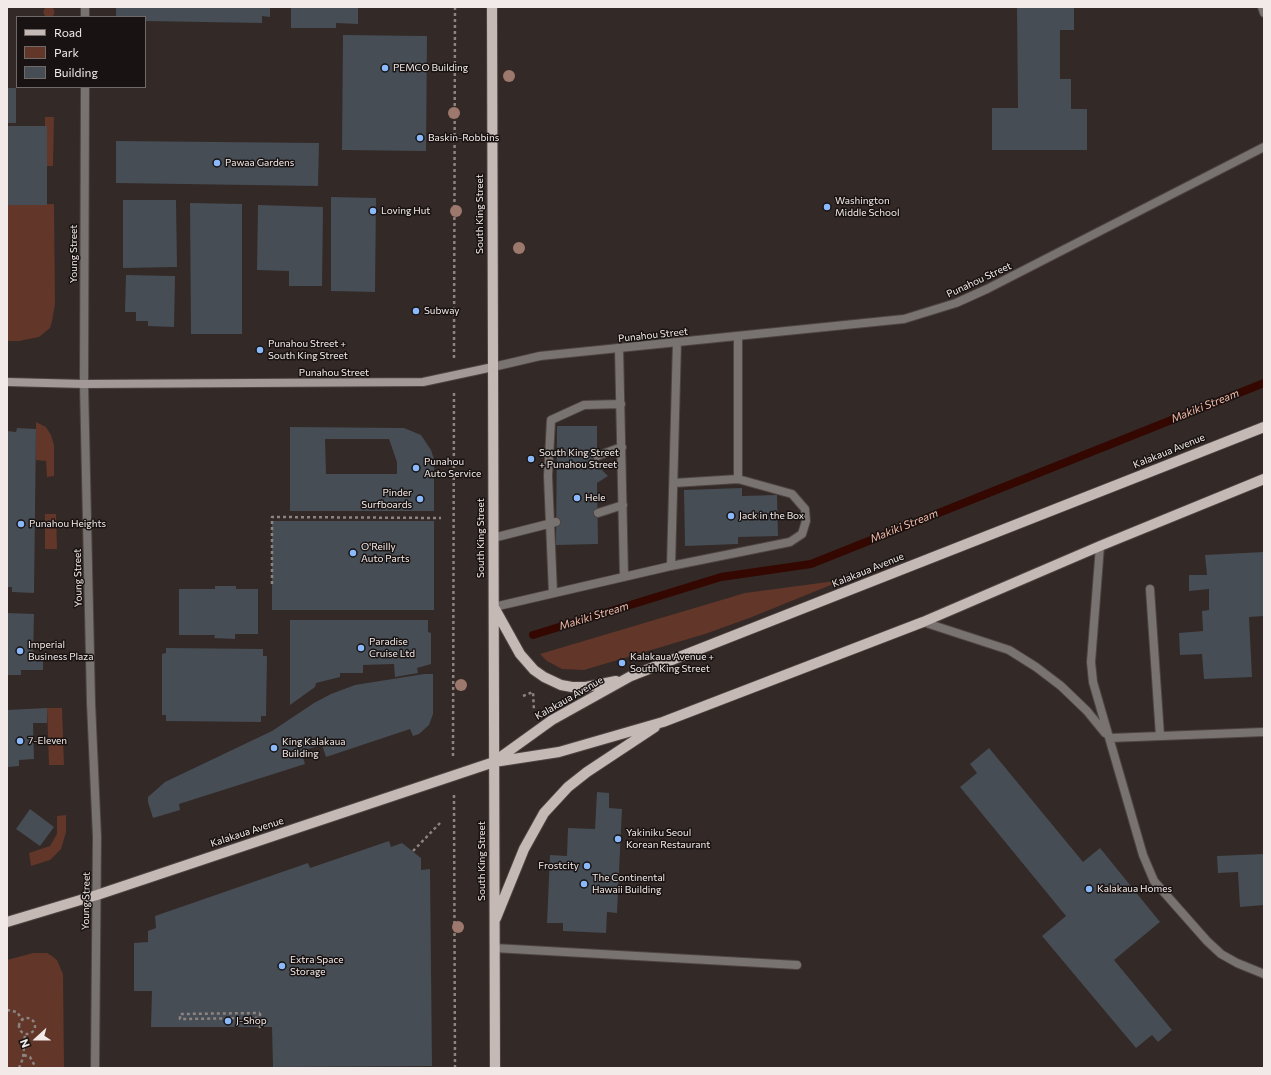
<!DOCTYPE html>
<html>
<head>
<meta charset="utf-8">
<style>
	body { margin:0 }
	#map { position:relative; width:1271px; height:1075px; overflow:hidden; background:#332926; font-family:Commissioner,sans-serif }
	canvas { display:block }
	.frame { position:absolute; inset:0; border:8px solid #f2eae8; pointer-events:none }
	.legend { position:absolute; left:16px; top:16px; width:130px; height:72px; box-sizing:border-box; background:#181312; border:1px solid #6f6968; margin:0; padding:5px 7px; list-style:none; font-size:12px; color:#f2eae8 }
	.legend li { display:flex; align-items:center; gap:8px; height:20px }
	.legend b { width:20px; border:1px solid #6f6968 }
	.north { position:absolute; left:16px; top:1019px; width:40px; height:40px; -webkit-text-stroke:3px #181312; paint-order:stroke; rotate:249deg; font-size:11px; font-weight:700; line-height:16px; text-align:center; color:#f2eae8 }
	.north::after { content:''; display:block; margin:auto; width:14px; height:18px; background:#f2eae8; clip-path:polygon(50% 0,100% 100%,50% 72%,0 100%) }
</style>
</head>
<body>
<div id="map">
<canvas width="1271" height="1075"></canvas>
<div class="frame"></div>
<ul class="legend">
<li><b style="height:5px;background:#c5b9b6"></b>Road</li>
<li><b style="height:11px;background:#623629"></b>Park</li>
<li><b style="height:11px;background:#464d55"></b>Building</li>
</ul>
<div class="north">N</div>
</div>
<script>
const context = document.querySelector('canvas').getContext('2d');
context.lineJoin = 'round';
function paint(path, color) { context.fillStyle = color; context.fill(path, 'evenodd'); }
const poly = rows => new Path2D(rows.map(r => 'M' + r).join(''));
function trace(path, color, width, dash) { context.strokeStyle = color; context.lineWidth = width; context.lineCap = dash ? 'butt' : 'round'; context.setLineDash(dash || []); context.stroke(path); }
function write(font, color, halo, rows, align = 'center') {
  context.font = font + ' Commissioner,sans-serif'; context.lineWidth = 3; context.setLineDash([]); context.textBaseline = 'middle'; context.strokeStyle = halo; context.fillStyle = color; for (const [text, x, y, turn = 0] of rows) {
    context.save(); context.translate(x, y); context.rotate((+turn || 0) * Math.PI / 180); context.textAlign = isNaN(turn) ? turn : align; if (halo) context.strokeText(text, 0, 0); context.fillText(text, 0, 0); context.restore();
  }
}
paint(poly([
	'43.5 12a5.5 5.5 0 1 1 11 0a5.5 5.5 0 1 1-11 0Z',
	[45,117,54,117,53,166,47,166,47,126,45,126],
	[54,204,55,304,52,321,50,328,39,337,19,341,7,341,7,205],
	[36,422,46,427,51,435,54,445,54,476,47,477,46,461,36,460],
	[45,514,56,514,57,549,45,549],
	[843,580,752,617,705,634,584,670,562,669,547,661,540,654,745,593],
	[47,708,62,708,64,765,49,765],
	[66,815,66,832,61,849,50,860,31,866,29,853,50,846,57,834,57,816],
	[33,953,47,953,52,956,57,960,63,974,64,1068,7,1068,7,960]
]), '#623629');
trace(poly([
	[533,635,721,577,811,564,1264,383]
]), '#340700', 8);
paint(poly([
	[116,7,270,7,270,17,262,16,262,23,145,21,145,17,116,17],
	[291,7,358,7,358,24,336,23,336,28,291,28],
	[1017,7,1074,7,1074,30,1060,30,1060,79,1071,79,1071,109,1087,109,1087,150,992,150,992,108,1018,108],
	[343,35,427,36,426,151,342,150],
	[7,88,16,88,16,123,7,123],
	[7,126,47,126,47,205,7,205],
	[116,141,319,143,318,186,116,183],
	[331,197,376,198,375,292,331,291],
	[123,200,176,200,177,267,123,268],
	[190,203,242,204,242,334,191,334],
	[258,205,323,207,322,286,289,286,289,271,257,270],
	[126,275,175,276,174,327,148,326,148,321,136,321,136,312,125,312],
	[557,426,597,426,597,465,608,476,597,483,598,544,556,545],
	[290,427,404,428,421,435,431,450,434,459,434,511,290,511],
	[325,439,389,439,397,462,397,474,326,474],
	[17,428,36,429,34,593,12,592,12,587,7,587,7,431,16,432],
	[742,488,742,496,777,495,778,536,738,537,738,544,685,546,684,490],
	[272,521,434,521,434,610,272,610],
	[1264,552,1264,616,1249,617,1252,677,1204,679,1202,654,1180,655,1179,633,1203,631,1202,611,1209,610,1209,589,1189,591,1189,575,1207,575,1205,555],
	[215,586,236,586,236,589,258,589,258,634,235,634,235,639,214,638,215,635,179,635,179,589,215,589],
	[7,613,34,614,33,659,43,660,43,670,21,670,21,675,7,675],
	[290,620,428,620,428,632,431,633,431,664,417,668,418,673,395,677,394,664,363,665,363,673,340,673,340,677,316,683,315,687,290,705],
	[166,648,263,649,263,656,267,656,266,716,261,716,261,722,166,721,166,715,162,715,162,654,166,653],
	[424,674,433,674,433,714,429,725,419,734,413,736,410,729,326,757,322,745,301,751,305,764,179,804,180,810,153,818,148,802,148,797,165,782,272,731,314,703,331,694,355,685],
	[47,708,47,723,33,723,34,759,19,760,19,766,7,767,7,710],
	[989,748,1083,862,1100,848,1160,922,1114,960,1172,1030,1158,1042,1152,1035,1136,1048,1042,936,1066,916,960,787,977,773,970,764],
	[597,792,609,793,609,808,622,809,617,913,607,912,606,933,563,931,563,923,547,923,550,855,567,856,568,828,595,829],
	[30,809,54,827,40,846,16,829],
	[389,841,391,847,402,843,421,858,421,870,430,869,432,1066,273,1067,272,1027,151,1027,152,991,134,991,134,943,148,942,148,931,156,928,155,916,308,863,310,868],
	[1264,854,1264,905,1240,907,1238,872,1218,873,1217,856]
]), '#464d55');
const lane = poly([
	[619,348,624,577],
	[597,456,622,447],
	[738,479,738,336],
	[674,483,738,479,792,494,805,509,806,521,802,534,790,542,671,566,677,342],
	[598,513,623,505],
	[493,538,556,522],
	[1100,546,1091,662,1093,682,1143,855,1154,881,1207,941,1221,954,1237,963,1264,974],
	[1150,589,1160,736],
	[553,593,548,476,551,420,584,405,621,404],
	[494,607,671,566],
	[923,622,1009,650,1036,667,1061,686,1087,711,1105,733],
	[1110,738,1264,732],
	[494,948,797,965]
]);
const street = poly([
	[1262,7,1264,13],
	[85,17,85,7],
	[85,87,84,384,91,703,97,837,95,1068],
	[493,367,540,356,904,319,956,303,987,289,1264,147]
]);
const secondary = poly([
	[7,382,84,384,423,382,493,367]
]);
const primary = poly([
	[492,7,495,1068],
	[495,609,520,654,534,670,544,677,561,685,572,687,586,687,616,681],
	[495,761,552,720,631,676,1264,427],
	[496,918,524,849,544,813,568,787,587,772,655,727],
	[7,922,97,895,494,762,559,752,663,722,923,622,1100,546,1264,479]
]);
trace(lane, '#4e4441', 10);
trace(street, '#4e4441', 10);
trace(secondary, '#4e4441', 10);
trace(primary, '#4e4441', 12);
trace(poly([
	[454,358,455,7],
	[272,584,272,517,441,518],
	[523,696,533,692,534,711],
	[453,756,454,393],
	[454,795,455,1068],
	[413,851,440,823],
	[7,1010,17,1012,22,1019],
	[260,1013,260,1027,257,1026,257,1018,180,1019,180,1014,260,1013],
	'19 1026a8 8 0 1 1 16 0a8 8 0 1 1-16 0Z',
	[24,1055,30,1057,36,1068],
	[19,1068,23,1058,25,1034]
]), '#8d8381', 2.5, [3, 3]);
trace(lane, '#787371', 8);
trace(street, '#787371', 8);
trace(secondary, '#a39a98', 8);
trace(primary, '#c5b9b6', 10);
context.fillStyle = '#9d786c';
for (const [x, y] of [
	[509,76],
	[454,113],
	[456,211],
	[519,248],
	[461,685],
	[458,927]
]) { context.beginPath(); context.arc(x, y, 6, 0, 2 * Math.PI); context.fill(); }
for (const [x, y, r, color] of [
	[385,68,4,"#8bbafc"],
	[420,138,4,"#8bbafc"],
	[217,163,4,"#8bbafc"],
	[827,207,4,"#8bbafc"],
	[373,211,4,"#8bbafc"],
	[416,311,4,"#8bbafc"],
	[260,350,4,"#8bbafc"],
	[531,459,4,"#8bbafc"],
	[416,468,4,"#8bbafc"],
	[577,498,4,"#8bbafc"],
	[420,499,4,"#8bbafc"],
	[731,516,4,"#8bbafc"],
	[21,524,4,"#8bbafc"],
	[353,553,4,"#8bbafc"],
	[361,648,4,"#8bbafc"],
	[20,651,4,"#8bbafc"],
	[622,663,4,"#8bbafc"],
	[20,741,4,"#8bbafc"],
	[274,748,4,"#8bbafc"],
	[618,839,4,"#8bbafc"],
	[587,866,4,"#8bbafc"],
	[584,884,4,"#8bbafc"],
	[1089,889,4,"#8bbafc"],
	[282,966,4,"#8bbafc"],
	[228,1021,4,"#8bbafc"]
]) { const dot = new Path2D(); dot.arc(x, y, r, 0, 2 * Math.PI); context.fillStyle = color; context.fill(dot); trace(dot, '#181312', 1.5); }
write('10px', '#f2eae8', '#181312', [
	["PEMCO Building",393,68],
	["Baskin-Robbins",428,138],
	["Pawaa Gardens",225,163],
	["Washington",835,201],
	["Middle School",835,213],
	["Loving Hut",381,211],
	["Subway",424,311],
	["Punahou Street +",268,344],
	["South King Street",268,356],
	["South King Street",539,453],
	["+ Punahou Street",539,465],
	["Punahou",424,462],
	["Auto Service",424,474],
	["Pinder",412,493,"right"],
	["Surfboards",412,505,"right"],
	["Hele",585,498],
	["Jack in the Box",739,516],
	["Punahou Heights",29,524],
	["O'Reilly",361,547],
	["Auto Parts",361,559],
	["Paradise",369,642],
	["Cruise Ltd",369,654],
	["Imperial",28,645],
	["Business Plaza",28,657],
	["Kalakaua Avenue +",630,657],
	["South King Street",630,669],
	["7-Eleven",28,741],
	["King Kalakaua",282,742],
	["Building",282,754],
	["Yakiniku Seoul",626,833],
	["Korean Restaurant",626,845],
	["Frostcity",579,866,"right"],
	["The Continental",592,878],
	["Hawaii Building",592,890],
	["Kalakaua Homes",1097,889],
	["Extra Space",290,960],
	["Storage",290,972],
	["J-Shop",236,1021]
], 'left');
write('10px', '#f2eae8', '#181312', [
	["South King Street",480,214,-90],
	["Young Street",74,254,-90],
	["Punahou Street",979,280,-25],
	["Punahou Street",653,335,-6],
	["Punahou Street",334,373],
	["Kalakaua Avenue",1169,451,-22],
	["South King Street",481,538,-90],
	["Kalakaua Avenue",868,570,-22],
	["Young Street",78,578,-91],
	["Kalakaua Avenue",569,698,-30],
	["Kalakaua Avenue",247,832,-18],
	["South King Street",482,861,-90],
	["Young Street",86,901,-89]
]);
write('italic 11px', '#f6baa8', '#181312', [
	["Makiki Stream",1205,406,-22],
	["Makiki Stream",904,526,-22],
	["Makiki Stream",594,616,-17]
]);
</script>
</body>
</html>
